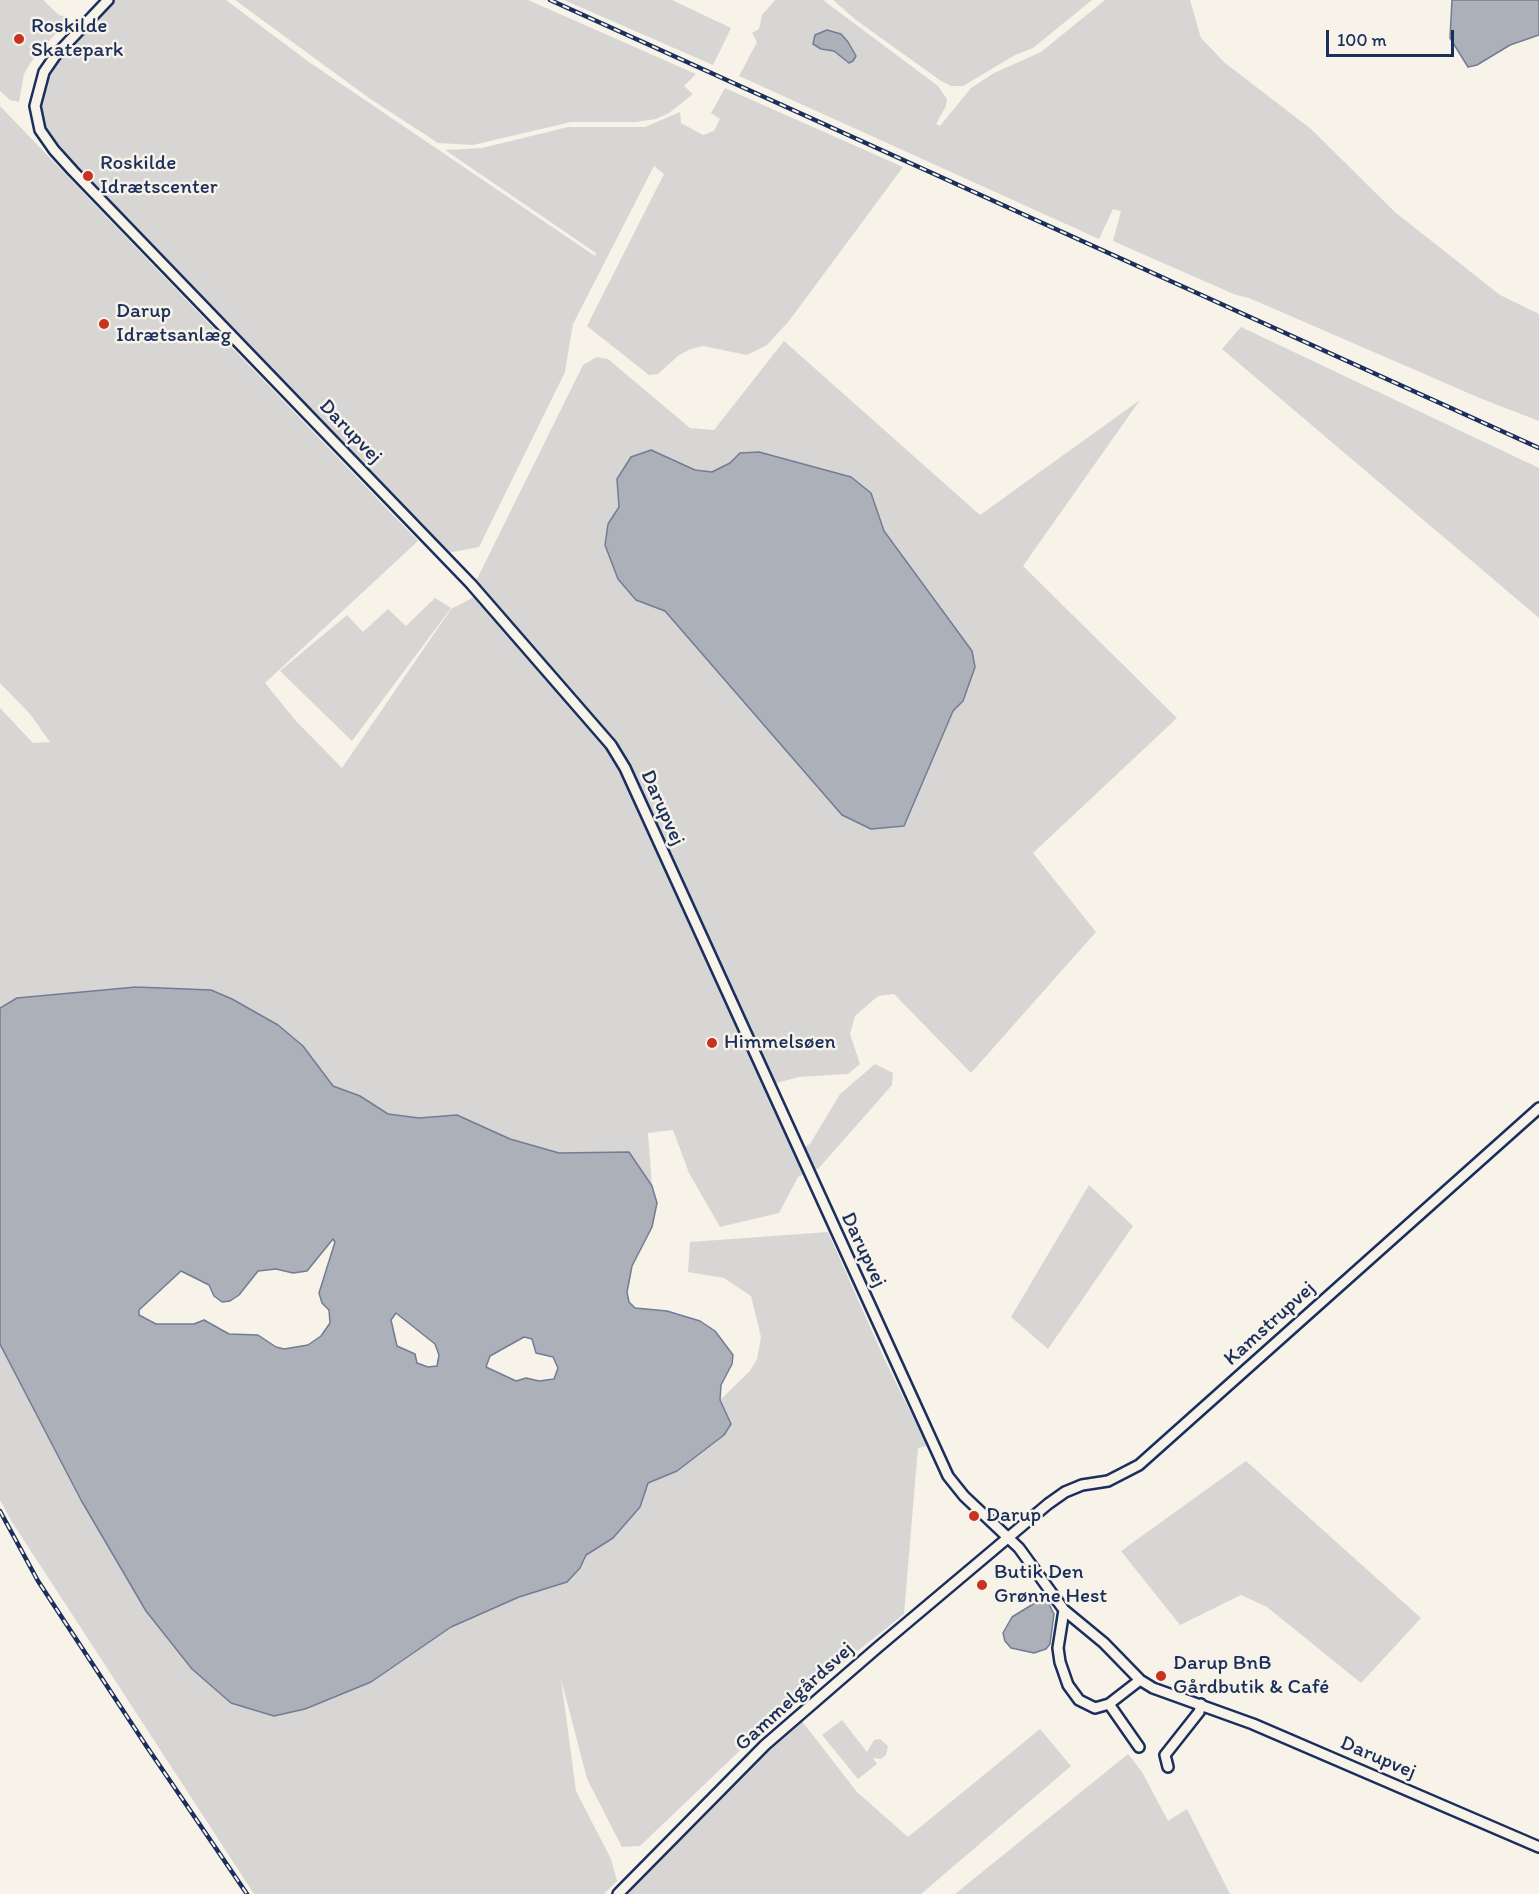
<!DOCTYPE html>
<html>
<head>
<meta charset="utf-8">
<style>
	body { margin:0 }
	#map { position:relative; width:1539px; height:1894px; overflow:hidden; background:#f7f3e8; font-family:Itim,sans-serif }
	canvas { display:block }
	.scale { position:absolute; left:1326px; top:30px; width:128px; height:27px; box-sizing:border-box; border:3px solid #1b2f5e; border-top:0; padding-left:8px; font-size:18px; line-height:21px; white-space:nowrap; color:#1b2f5e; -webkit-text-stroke:4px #f7f3e8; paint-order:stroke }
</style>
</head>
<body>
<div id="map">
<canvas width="1539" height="1894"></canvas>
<div class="scale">100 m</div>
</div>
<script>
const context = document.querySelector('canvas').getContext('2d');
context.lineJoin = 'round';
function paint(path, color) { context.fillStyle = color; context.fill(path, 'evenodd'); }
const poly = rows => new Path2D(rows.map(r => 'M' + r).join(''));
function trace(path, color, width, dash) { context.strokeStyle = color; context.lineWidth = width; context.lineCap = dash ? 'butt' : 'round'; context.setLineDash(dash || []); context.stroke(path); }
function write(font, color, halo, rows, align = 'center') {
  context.font = font + ' Itim,sans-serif'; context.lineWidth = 5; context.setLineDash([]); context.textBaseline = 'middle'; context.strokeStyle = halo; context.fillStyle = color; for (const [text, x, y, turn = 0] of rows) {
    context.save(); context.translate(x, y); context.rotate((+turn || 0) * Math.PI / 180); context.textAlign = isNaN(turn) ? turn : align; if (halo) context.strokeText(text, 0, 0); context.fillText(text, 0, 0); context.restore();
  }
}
paint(poly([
	[0,0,43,0,59,15,69,18,31,62,24,74,19,102,10,100,0,91],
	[113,0,226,0,309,62,595,256,596,253,445,150,482,148,568,127,645,127,680,112,681,123,703,135,714,131,720,119,711,113,725,88,903,167,789,321,767,345,747,355,703,346,691,349,679,355,658,374,649,375,587,326,664,174,654,166,573,324,565,372,479,547,448,553,74,164,48,131,40,106,43,85,49,72],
	[235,0,528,0,696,74,684,86,693,94,669,113,656,119,636,122,571,122,473,145,438,143,369,98],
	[564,0,672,0,731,28,713,65],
	[775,0,823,0,938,86,947,99,946,106,936,124,940,126,971,88,994,73,1041,52,1105,0,1190,0,1201,38,1225,63,1311,129,1396,213,1500,295,1539,314,1539,421,1482,399,1249,298,1236,295,1113,241,1121,211,1113,209,1099,239,739,76,757,42,752,33,759,29,762,15],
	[833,0,1092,0,1033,48,1015,55,963,86,951,86,941,81,856,20],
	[0,106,418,541,265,683,296,721,342,768,451,609,476,596,606,744,620,768,794,1153,810,1144,840,1094,875,1064,893,1073,892,1085,819,1168,798,1177,779,1213,720,1227,689,1173,673,1130,648,1133,652,1186,629,1152,559,1153,510,1139,457,1115,419,1118,388,1114,360,1096,333,1086,303,1046,278,1025,211,990,136,987,17,998,0,1008,0,708,33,743,50,742,30,714,0,683],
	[1241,327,1539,468,1539,618,1222,349],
	[784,341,980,515,1140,400,1023,566,1177,718,1033,853,1096,932,971,1073,894,994,878,996,855,1016,850,1034,860,1064,848,1074,799,1077,773,1084,631,768,593,715,475,583,583,365,597,357,608,359,690,428,714,430],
	[651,450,695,470,713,472,730,463,740,453,877,511,884,531,972,651,963,701,842,815,665,611,636,600,618,579,608,524],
	[435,598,451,608,352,741,280,671,347,615,363,632,388,609,406,626],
	[1089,1185,1133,1226,1048,1349,1011,1317],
	[828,1232,883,1356,927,1446,918,1448,904,1614,774,1718,640,1846,622,1847,587,1779,561,1679,576,1791,611,1859,617,1881,604,1894,254,1894,12,1522,0,1500,0,1344,81,1500,146,1611,274,1716,305,1708,371,1682,451,1627,519,1597,567,1582,580,1568,586,1555,613,1538,640,1507,648,1483,677,1471,731,1424,720,1400,750,1371,757,1359,761,1337,751,1296,724,1278,688,1272,690,1242],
	[1246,1461,1421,1618,1361,1683,1267,1607,1241,1595,1180,1625,1121,1551],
	[801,1720,857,1792,908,1837,1040,1729,1071,1766,921,1894,628,1894,731,1785],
	[842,1720,867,1752,874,1740,880,1739,888,1746,886,1755,881,1759,873,1758,877,1764,858,1779,822,1735],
	[1128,1754,1142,1772,1168,1821,1187,1809,1230,1894,955,1894]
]), '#d7d6d4');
const water = poly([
	[1452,0,1539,0,1539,35,1510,45,1477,65,1468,67,1450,38,1452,0],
	[827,30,841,34,848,42,856,56,853,61,849,63,834,51,821,49,813,44,815,35,827,30],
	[651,450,695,470,712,472,730,463,740,453,759,452,851,477,871,493,884,531,972,651,975,667,963,701,953,711,904,826,871,829,842,815,665,611,636,600,618,579,605,545,608,524,619,507,617,479,631,457,651,450],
	[136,987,211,990,232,999,278,1025,303,1046,333,1086,360,1096,388,1114,419,1118,457,1115,510,1139,559,1153,629,1152,652,1186,657,1203,652,1227,632,1266,627,1292,629,1302,635,1308,667,1311,700,1321,715,1331,733,1355,732,1364,721,1385,720,1400,731,1424,724,1435,677,1471,648,1483,640,1507,613,1538,586,1555,580,1568,567,1582,519,1597,451,1627,371,1682,305,1709,274,1716,231,1703,192,1669,146,1611,81,1500,0,1344,0,1008,17,998,136,987],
	[333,1239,335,1242,319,1293,322,1303,329,1310,330,1323,321,1336,308,1345,284,1349,276,1347,258,1335,229,1334,204,1320,194,1324,156,1324,139,1315,139,1310,181,1271,209,1285,214,1296,222,1302,230,1301,239,1295,258,1271,276,1269,293,1273,307,1271,333,1239],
	[396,1313,435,1344,439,1355,437,1366,428,1367,417,1363,415,1354,397,1346,391,1320,396,1313],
	[524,1337,532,1339,536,1353,553,1357,558,1368,554,1379,539,1381,526,1378,516,1381,486,1367,490,1356,524,1337],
	[1047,1600,1054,1614,1050,1644,1046,1649,1034,1653,1011,1648,1005,1641,1003,1633,1012,1617,1038,1601,1047,1600]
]);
paint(water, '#acb0b9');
trace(water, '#727c95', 1.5);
const minor = poly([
	[108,0,55,56,44,72,35,106,40,130,54,150,73,171,471,584,611,745,625,768,948,1476,964,1496,1019,1548,1064,1610,1104,1643,1140,1680,1153,1688,1253,1724,1539,1847],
	[1064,1610,1058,1648,1060,1662,1068,1685,1079,1700,1095,1708,1109,1704,1140,1680],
	[1109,1704,1139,1747],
	[1168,1767,1165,1755,1199,1712,1201,1704],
	[618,1894,765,1745,877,1648,1048,1504,1065,1492,1082,1485,1108,1481,1139,1465,1539,1108]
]);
trace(minor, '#1b2f5e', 14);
trace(minor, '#f7f3e8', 9);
const rail = poly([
	[550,0,1539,448],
	[0,1511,38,1581,147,1747,247,1894]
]);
trace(rail, '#1b2f5e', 4.5);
trace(rail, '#f7f3e8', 2, [7]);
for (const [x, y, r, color] of [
	[19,39,6,"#c8321e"],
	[88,176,6,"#c8321e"],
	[104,324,6,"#c8321e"],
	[712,1043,6,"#c8321e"],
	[974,1516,6,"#c8321e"],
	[982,1585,6,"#c8321e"],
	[1161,1676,6,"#c8321e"]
]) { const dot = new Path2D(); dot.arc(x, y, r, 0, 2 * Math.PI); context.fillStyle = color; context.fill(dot); trace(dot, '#f7f3e8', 2); }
write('21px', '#1b2f5e', '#f7f3e8', [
	["Roskilde",31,27],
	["Skatepark",31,51],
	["Roskilde",100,164],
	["Idrætscenter",100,188],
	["Darup",116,312],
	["Idrætsanlæg",116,336],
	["Himmelsøen",724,1043],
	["Darup",986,1516],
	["Butik Den",994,1573],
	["Grønne Hest",994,1597],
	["Darup BnB",1173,1664],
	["Gårdbutik & Café",1173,1688]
], 'left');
write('21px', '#1b2f5e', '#f7f3e8', [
	["Darupvej",350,432,46],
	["Darupvej",662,808,66],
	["Darupvej",863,1250,65],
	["Kamstrupvej",1270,1324,-42],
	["Gammelgårdsvej",795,1697,-42],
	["Darupvej",1378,1758,23]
]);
</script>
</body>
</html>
